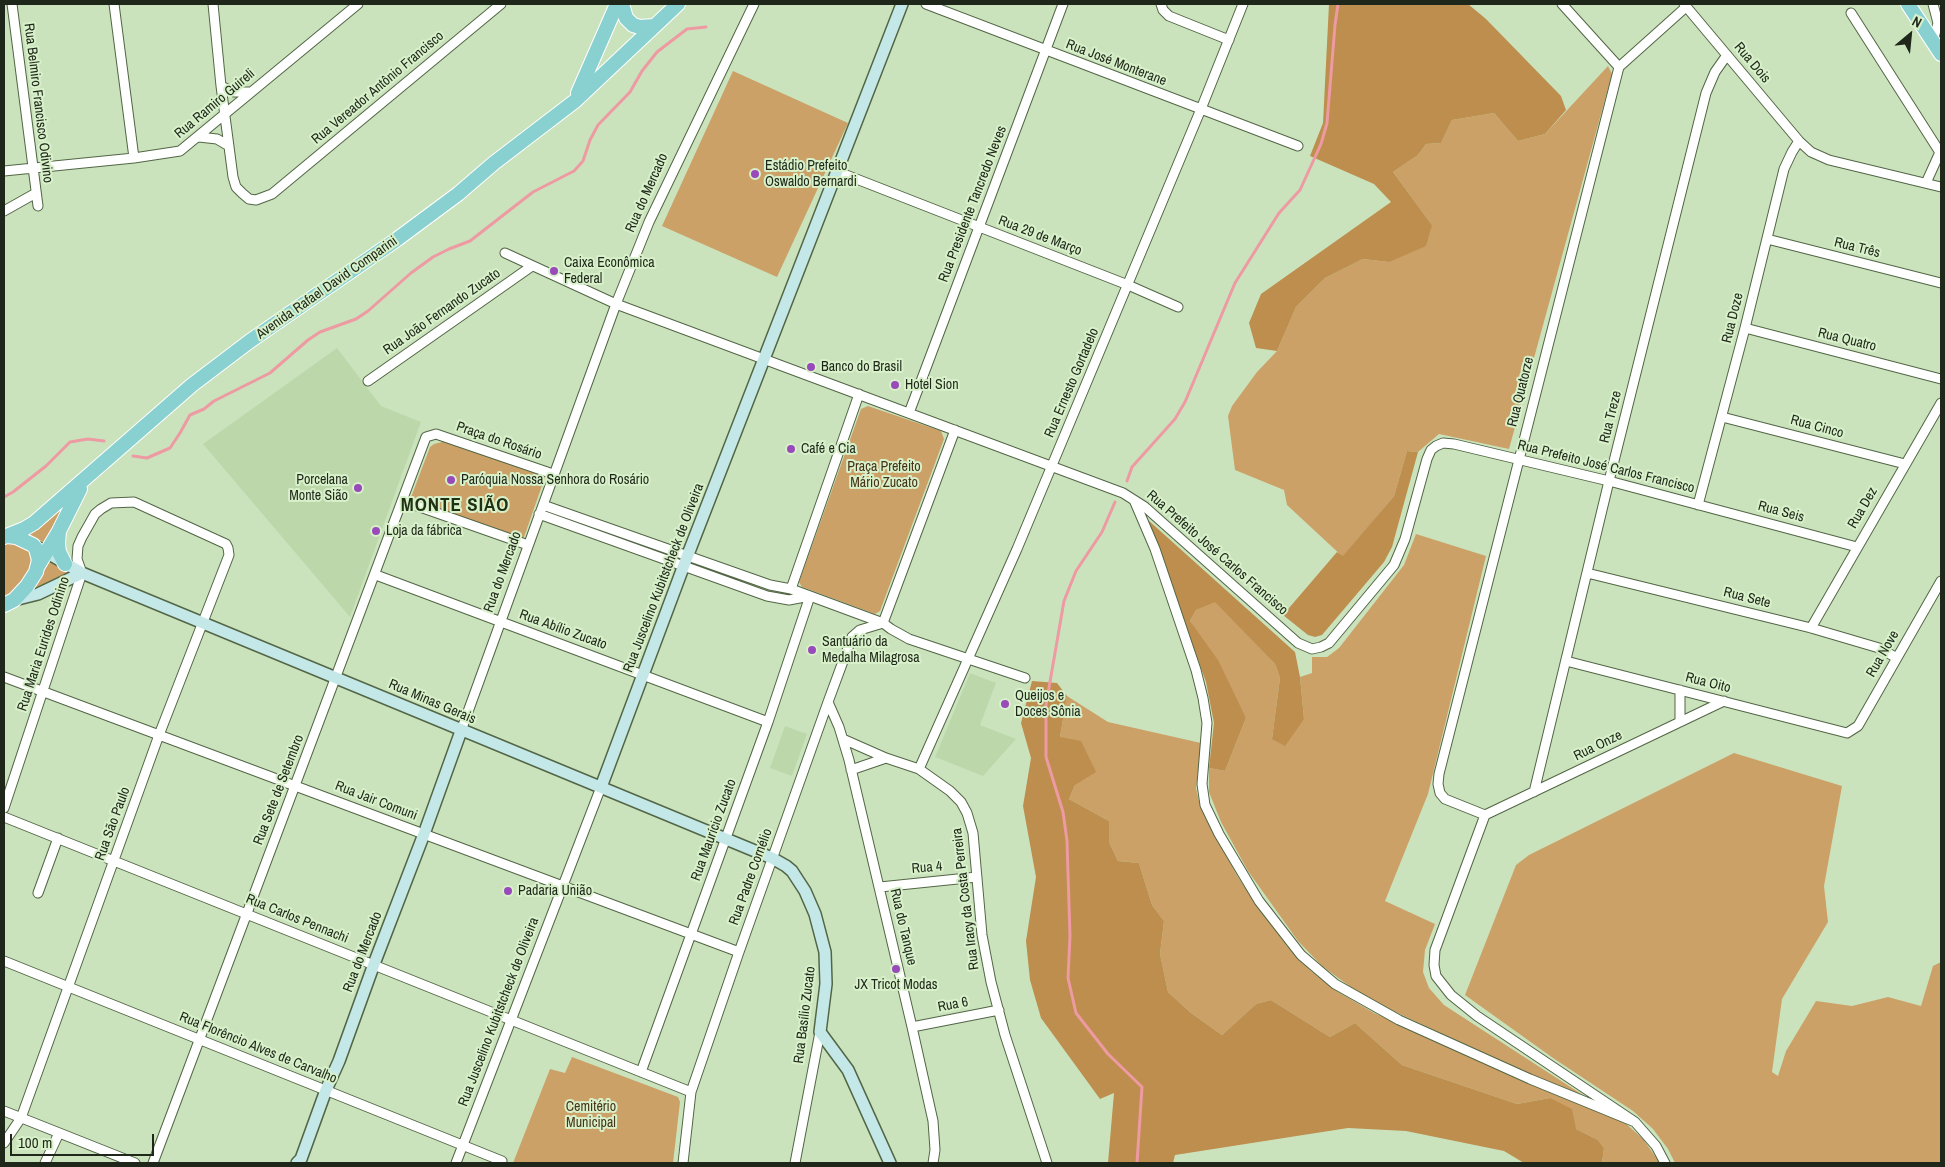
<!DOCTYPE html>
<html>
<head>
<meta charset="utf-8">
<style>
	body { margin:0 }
	#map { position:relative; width:1945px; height:1167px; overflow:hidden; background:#cbe3bd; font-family:"Archivo Narrow",sans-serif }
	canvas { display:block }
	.frame { position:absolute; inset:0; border:5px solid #1e2719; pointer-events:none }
	.north { position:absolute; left:1885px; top:10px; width:50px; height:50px; -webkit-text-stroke:4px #d8f1ca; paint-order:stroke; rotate:28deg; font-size:14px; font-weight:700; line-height:20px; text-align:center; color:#1e2719 }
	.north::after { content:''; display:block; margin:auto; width:18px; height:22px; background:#1e2719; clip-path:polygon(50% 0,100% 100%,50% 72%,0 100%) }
	.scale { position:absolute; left:10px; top:1134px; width:144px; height:22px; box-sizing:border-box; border:2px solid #1e2719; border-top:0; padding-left:6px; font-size:15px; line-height:18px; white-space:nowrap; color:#1e2719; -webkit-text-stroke:4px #d8f1ca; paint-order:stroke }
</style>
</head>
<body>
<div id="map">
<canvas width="1945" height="1167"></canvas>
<div class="frame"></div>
<div class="north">N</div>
<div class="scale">100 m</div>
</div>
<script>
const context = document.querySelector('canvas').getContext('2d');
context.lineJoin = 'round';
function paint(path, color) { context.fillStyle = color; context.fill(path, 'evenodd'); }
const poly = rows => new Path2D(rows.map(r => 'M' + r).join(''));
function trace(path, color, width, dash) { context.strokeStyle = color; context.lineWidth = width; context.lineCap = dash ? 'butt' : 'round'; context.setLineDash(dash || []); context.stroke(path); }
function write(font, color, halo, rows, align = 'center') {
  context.font = font + ' "Archivo Narrow",sans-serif'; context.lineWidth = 4; context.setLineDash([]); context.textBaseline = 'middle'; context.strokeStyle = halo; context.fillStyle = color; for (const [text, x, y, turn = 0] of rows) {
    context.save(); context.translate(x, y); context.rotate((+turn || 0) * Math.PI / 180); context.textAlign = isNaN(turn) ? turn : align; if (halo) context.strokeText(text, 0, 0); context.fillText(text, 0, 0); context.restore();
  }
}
paint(poly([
	[337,348,381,406,421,422,350,617,203,444],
	[970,673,996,683,980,725,1016,739,983,776,935,757],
	[785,726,807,734,792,776,770,768]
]), '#bcd8ab');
paint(poly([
	[1608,66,1612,74,1509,449,1439,434,1418,452,1407,451,1394,496,1343,557,1287,505,1284,490,1235,470,1228,416,1232,406,1257,372,1277,351,1296,307,1325,278,1363,259,1389,262,1432,225,1393,172,1418,155,1426,144,1441,143,1452,120,1494,113,1518,141,1545,134],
	[733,71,848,123,777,277,662,226],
	[868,406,941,431,944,439,880,611,875,614,802,587,799,582,861,409],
	[446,441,545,477,523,540,410,500,430,447,434,444],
	[66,504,45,543,27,533],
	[1416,534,1486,556,1428,794,1385,901,1435,924,1425,950,1423,972,1429,988,1444,1005,1589,1099,1523,1072,1387,1008,1352,988,1322,966,1298,941,1248,871,1221,822,1209,792,1209,768,1225,771,1246,718,1190,621,1196,610,1215,601,1275,664,1280,678,1272,739,1304,719,1300,677,1312,673,1312,657,1327,657,1339,648,1404,565],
	[17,543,30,551,31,566,25,580,13,593,4,598,4,544],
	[48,559,74,573,28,593],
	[1067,696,1108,722,1201,743,1196,788,1200,806,1211,828,1238,877,1261,911,1287,946,1311,971,1338,992,1374,1013,1552,1093,1623,1121,1643,1139,1660,1163,1602,1163,1604,1148,1598,1140,1576,1129,1550,1098,1517,1104,1402,1065,1355,1023,1330,1037,1271,1000,1256,1004,1222,1035,1191,1013,1168,992,1160,954,1164,921,1152,905,1139,863,1118,861,1109,842,1109,821,1069,799,1075,785,1060,737],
	[1734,753,1842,786,1824,886,1828,922,1782,999,1772,1072,1778,1076,1786,1051,1816,1001,1852,1006,1888,997,1921,1006,1933,966,1941,962,1941,1163,1675,1163,1668,1149,1653,1129,1633,1111,1553,1058,1465,995,1516,865,1529,855],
	[572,1057,678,1097,680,1102,673,1163,513,1163,550,1069,565,1073]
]), '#cca167');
paint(poly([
	[1329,4,1468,4,1486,19,1561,96,1566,110,1545,134,1518,141,1494,113,1452,120,1441,143,1426,144,1418,155,1393,172,1432,225,1426,246,1389,262,1363,259,1325,278,1296,307,1277,351,1256,348,1249,323,1261,294,1391,202,1374,184,1310,156,1323,123],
	[1407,451,1418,452,1392,547,1384,562,1322,635,1315,637,1308,635,1283,615,1337,552,1343,556,1394,496],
	[1148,520,1295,652,1300,677,1304,719,1285,746,1272,739,1280,678,1275,664,1215,602,1196,610,1190,621,1218,660,1246,718,1225,771,1209,768,1214,723,1206,682],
	[1032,681,1057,683,1067,696,1060,737,1081,741,1096,772,1075,785,1069,799,1109,821,1109,842,1118,861,1139,863,1152,905,1164,921,1160,954,1168,992,1191,1013,1222,1035,1256,1004,1271,1000,1330,1037,1355,1023,1402,1065,1517,1104,1550,1098,1572,1109,1576,1129,1598,1140,1604,1148,1602,1163,1524,1163,1504,1151,1406,1131,1348,1128,1175,1155,1173,1163,1108,1163,1114,1093,1100,1099,1041,1018,1030,980,1026,941,1036,877,1023,806,1031,758,1021,723]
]), '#bd8e4d');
trace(poly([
	[133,456,147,458,170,448,180,433,190,415,204,409,214,401,270,373,308,340,320,332,356,319,368,311,411,273,433,257,449,249,470,241,533,192,574,171,583,161,590,140,598,125,630,92,642,71,657,52,687,29,706,27],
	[1127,481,1132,467,1175,419,1185,402,1235,283,1279,213,1300,190,1321,144,1327,123,1335,25,1338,4],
	[4,497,13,492,46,466,70,442,88,439,104,441],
	[1115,502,1102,532,1076,571,1064,601,1046,705,1046,757,1063,812,1067,841,1070,936,1068,978,1076,1013,1108,1054,1142,1087,1137,1163]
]), '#ed9aa2', 3);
const street = poly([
	[12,4,38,206],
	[114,4,134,158],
	[213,4,221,86,233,177,236,187,242,193,249,199,256,200,272,194,501,4],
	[926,4,1298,146],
	[1161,4,1163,10,1169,16,1229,40],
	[1562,4,1619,67],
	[1684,4,1799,141,1811,152,1829,160,1941,187],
	[1851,13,1941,154],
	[1933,41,1938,23,1933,4],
	[221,86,234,92,250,92],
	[199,137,217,139,229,146],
	[4,171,134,158,180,151,358,4],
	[836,171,1128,285,1178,307],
	[1926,183,1940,152],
	[4,211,36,193],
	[1767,239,1941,283],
	[505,253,616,304,1123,493,1145,507,1298,643,1312,649,1321,647,1329,643,1394,565,1405,539,1427,459,1431,450,1436,446,1443,443,1454,444,1609,481,1857,547],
	[1745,328,1941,379],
	[368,381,532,266],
	[909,413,1063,4],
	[1722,417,1905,464],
	[1134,500,1155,549,1196,670,1203,698,1207,723,1202,784,1205,805,1219,834,1259,901,1301,955,1335,984,1399,1020,1530,1079,1635,1122],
	[403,501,528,545],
	[543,505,770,585,791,589,810,596,883,623,891,629,909,639,1025,678],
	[1698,505,1745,328,1784,169,1792,152,1799,141],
	[539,514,767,596,789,600,810,596],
	[1587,573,1811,628,1879,648,1897,658],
	[376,575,768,722],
	[791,589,859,394],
	[883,623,955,430],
	[1811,628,1941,403],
	[1566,661,1847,733,1858,726,1941,581],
	[4,677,739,952],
	[828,702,839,727,849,760,912,1027,933,1121,935,1150,933,1163],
	[1680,722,1680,690],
	[461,731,616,304,649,222,754,4],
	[843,739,886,758,919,769,950,791,961,802,967,813,973,833,982,935,991,982,1005,1035,1047,1163],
	[919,769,1017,549,1201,109,1243,4],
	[851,770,886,758],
	[1534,792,1609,481,1706,93,1715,72,1727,55],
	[4,808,82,573,77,559,78,546,82,537,95,514,101,509,111,503,134,502,226,544,228,548,229,555,159,735,21,1118,4,1143],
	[1485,815,1445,799,1440,793,1438,784,1439,774,1619,67,1686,7],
	[1485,815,1435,950,1434,965,1436,976,1451,995,1477,1016,1635,1122,1656,1146,1665,1163],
	[1485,815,1724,701],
	[4,817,691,1092],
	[880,887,977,877],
	[38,893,58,838],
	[4,961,502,1161],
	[912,1027,999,1010],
	[641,1072,768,722,810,596],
	[4,1111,135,1163],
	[45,1163,59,1133],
	[153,1163,426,437,436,434,553,474],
	[456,1163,601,787],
	[683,1163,691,1092,739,952,828,702,852,637,860,630,883,623],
	[795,1163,820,1032]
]);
const secondary = poly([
	[39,548,82,573,772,858,786,866,792,871,805,891,815,914,825,952,826,984,820,1032,848,1070,890,1163],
	[14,600,38,594,82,573],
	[601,787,687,557,902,4],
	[297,1163,301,1159,326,1090,339,1061,374,964,424,834,461,731]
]);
const primary = poly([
	[622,4,626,18,633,25,640,27,654,26],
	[1908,4,1941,54],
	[578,93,617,4],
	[59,531,58,544,59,552,65,564],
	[4,537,24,529,34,523,192,385,250,341,396,240,458,194,494,163,575,101,678,4],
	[38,566,59,531,80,489],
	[4,605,14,600,27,586,36,572,39,560,36,549,33,545,16,537,7,536]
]);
trace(street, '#526645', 11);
trace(secondary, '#526645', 14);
trace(primary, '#fff', 16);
trace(street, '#fff', 9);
trace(secondary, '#c4e8e8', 11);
trace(primary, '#88d1d0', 14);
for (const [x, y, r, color] of [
	[755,174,5,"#984abb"],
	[554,271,5,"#984abb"],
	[811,367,5,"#984abb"],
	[895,385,5,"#984abb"],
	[791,449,5,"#984abb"],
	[451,480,5,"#984abb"],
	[358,488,5,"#984abb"],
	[376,531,5,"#984abb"],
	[812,650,5,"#984abb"],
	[1005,704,5,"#984abb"],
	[508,891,5,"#984abb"],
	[896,969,5,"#984abb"]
]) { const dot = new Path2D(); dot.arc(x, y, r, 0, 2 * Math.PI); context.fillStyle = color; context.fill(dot); trace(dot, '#d8f1ca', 2); }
write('14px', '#1e2719', '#d8f1ca', [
	["Rua José Monterane",1116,63,21],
	["Rua Dois",1752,63,50],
	["Rua Vereador Antônio Francisco",378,88,-40],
	["Rua Belmiro Francisco Odivino",38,103,83],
	["Rua Ramiro Guireli",215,104,-40],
	["Rua do Mercado",647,193,-66],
	["Rua Presidente Tancredo Neves",973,204,-69],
	["Rua 29 de Março",1040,236,21],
	["Rua Três",1857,248,14],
	["Avenida Rafael David Comparini",327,288,-35],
	["Rua João Fernando Zucato",442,312,-35],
	["Rua Doze",1733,318,-76],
	["Rua Quatro",1847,340,14],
	["Rua Ernesto Gortadelo",1072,383,-67],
	["Rua Quatorze",1521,392,-76],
	["Rua Treze",1611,417,-76],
	["Rua Cinco",1817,427,15],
	["Praça do Rosário",499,441,19],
	["Rua Prefeito José Carlos Francisco",1606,467,14],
	["Rua Dez",1863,508,-60],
	["Rua Seis",1781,512,15],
	["Rua Prefeito José Carlos Francisco",1217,553,41],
	["Rua do Mercado",503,572,-70],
	["Rua Juscelino Kubitstcheck de Oliveira",664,578,-69],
	["Rua Sete",1747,598,14],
	["Rua Abílio Zucato",563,630,20],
	["Rua Maria Eurides Odinino",44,644,-72],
	["Rua Nove",1883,654,-60],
	["Rua Oito",1708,683,14],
	["Rua Minas Gerais",432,702,23],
	["Rua Onze",1598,746,-26],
	["Rua Sete de Setembro",279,790,-69],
	["Rua Jair Comuni",376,801,21],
	["Rua São Paulo",113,824,-70],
	["Rua Maurício Zucato",714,830,-70],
	["Rua 4",927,868,-5],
	["Rua Padre Cornélio",751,877,-70],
	["Rua Iracy da Costa Perreira",966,899,-97],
	["Rua Carlos Pennachi",297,919,22],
	["Rua do Tanque",903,927,77],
	["Rua do Mercado",363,952,-69],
	["Rua 6",953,1005,-11],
	["Rua Juscelino Kubitstcheck de Oliveira",499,1012,-69],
	["Rua Basílio Zucato",805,1015,-83],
	["Rua Florêncio Alves de Carvalho",258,1048,22]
]);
write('14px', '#1e2719', '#d8f1ca', [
	["Estádio Prefeito",765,166],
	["Oswaldo Bernardi",765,182],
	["Caixa Econômica",564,263],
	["Federal",564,279],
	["Banco do Brasil",821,367],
	["Hotel Sion",905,385],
	["Café e Cia",801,449],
	["Porcelana",348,480,"right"],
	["Monte Sião",348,496,"right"],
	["Paróquia Nossa Senhora do Rosário",461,480],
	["Loja da fábrica",386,531],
	["Santuário da",822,642],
	["Medalha Milagrosa",822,658],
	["Queijos e",1015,696],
	["Doces Sônia",1015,712],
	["Padaria União",518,891],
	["JX Tricot Modas",896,985,"center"]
], 'left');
write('14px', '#473216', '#d8f1ca', [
	["Praça Prefeito",884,467],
	["Mário Zucato",884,483],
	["Cemitério",591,1107],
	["Municipal",591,1123]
]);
context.letterSpacing = '1px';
write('bold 19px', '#1f3112', '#d8f1ca', [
	["MONTE SIÃO",455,506]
]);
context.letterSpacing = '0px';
</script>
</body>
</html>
